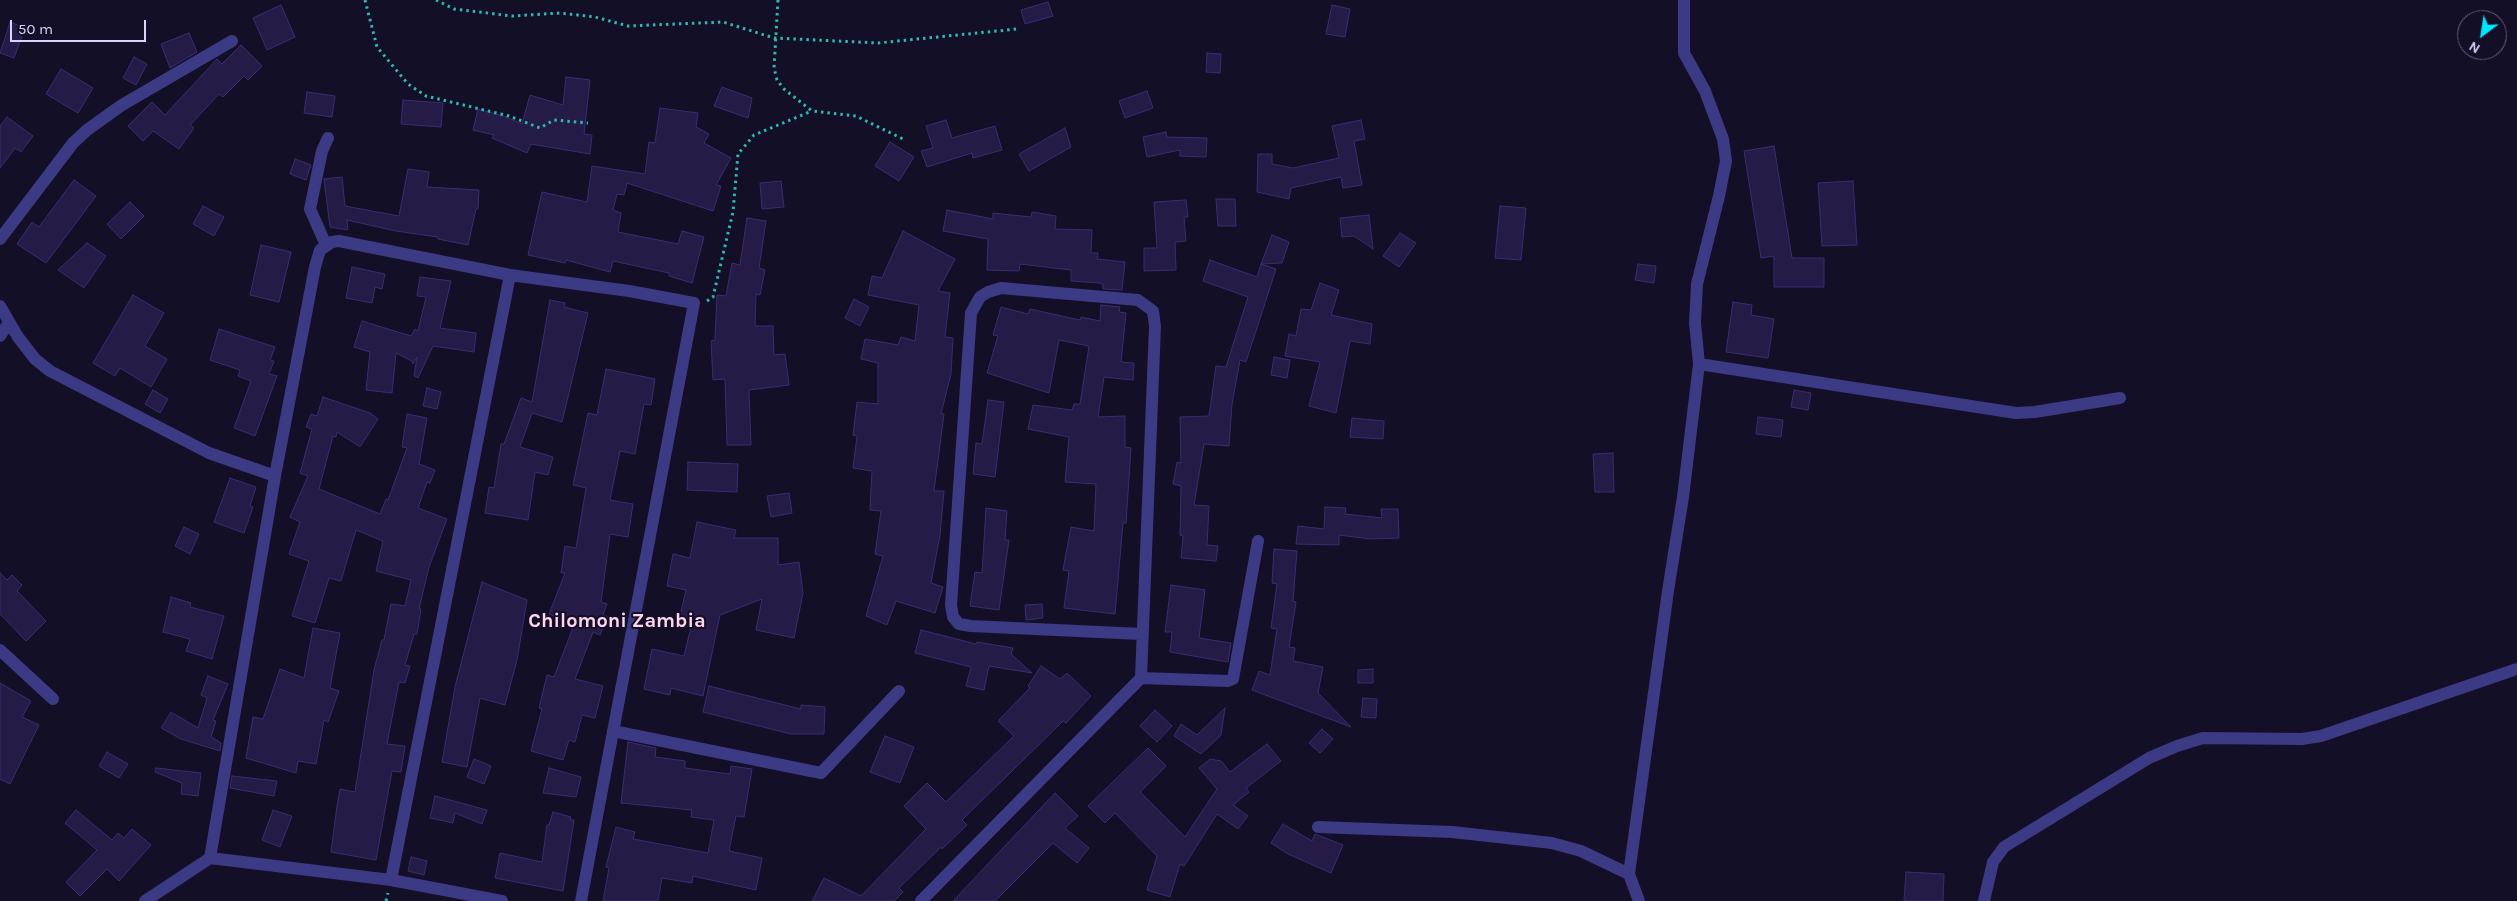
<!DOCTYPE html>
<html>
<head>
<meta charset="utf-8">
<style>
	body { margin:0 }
	#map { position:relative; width:2517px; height:901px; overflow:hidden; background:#130f26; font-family:Karla,sans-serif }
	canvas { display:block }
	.north { position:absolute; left:2457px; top:10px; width:50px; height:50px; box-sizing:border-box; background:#130f26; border:1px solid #625e7d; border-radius:50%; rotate:211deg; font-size:14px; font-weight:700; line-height:20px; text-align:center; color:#d9d4ff }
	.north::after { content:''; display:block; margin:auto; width:18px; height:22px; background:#00e5ff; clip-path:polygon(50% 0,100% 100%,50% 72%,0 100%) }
	.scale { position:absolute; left:10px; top:20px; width:136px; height:22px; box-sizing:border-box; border:2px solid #d9d4ff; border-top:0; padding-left:6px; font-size:15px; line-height:18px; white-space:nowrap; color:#d9d4ff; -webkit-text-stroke:4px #130f26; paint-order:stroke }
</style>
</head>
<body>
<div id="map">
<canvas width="2517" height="901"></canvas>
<div class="north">N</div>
<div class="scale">50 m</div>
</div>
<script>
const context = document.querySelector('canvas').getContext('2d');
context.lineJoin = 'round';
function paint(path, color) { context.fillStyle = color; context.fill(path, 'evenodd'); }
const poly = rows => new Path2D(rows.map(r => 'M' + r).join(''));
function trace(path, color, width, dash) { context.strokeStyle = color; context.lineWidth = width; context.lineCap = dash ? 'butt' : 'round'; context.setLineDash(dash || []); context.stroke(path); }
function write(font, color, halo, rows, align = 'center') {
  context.font = font + ' Karla,sans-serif'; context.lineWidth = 4; context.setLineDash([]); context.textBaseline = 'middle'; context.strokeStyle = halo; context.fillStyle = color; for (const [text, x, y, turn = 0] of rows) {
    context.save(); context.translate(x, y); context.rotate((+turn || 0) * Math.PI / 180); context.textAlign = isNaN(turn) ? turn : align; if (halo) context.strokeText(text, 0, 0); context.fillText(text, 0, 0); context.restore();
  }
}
const building = poly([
	[1048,2,1053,16,1025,24,1021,10,1048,2],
	[281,5,295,37,267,50,253,18,281,5],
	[1332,5,1350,9,1345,37,1326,34,1332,5],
	[10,22,25,28,14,58,0,53,10,22],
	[189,33,197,52,170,68,161,44,189,33],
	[241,45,262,66,248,80,244,76,223,97,219,94,190,125,194,128,179,149,153,131,143,141,128,126,152,102,165,115,217,59,222,64,241,45],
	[1207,53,1221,54,1220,73,1206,72,1207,53],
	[134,57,147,64,136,85,123,78,134,57],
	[61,69,93,88,78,113,46,94,61,69],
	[566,77,590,80,584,134,592,135,590,154,531,144,527,153,492,138,494,135,473,130,478,109,503,116,522,124,530,95,563,105,566,77],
	[722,87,752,98,748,118,714,106,722,87],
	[1147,91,1153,108,1125,118,1119,101,1147,91],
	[307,92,335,96,332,117,304,113,307,92],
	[403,100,443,103,441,127,401,124,403,100],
	[660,108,698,113,696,127,709,134,704,143,731,158,716,185,721,186,713,211,627,183,624,195,617,194,613,210,621,213,618,232,678,244,682,231,704,237,692,283,669,276,669,273,613,261,610,272,566,260,565,263,528,255,542,192,587,202,592,166,645,174,649,142,655,143,660,108],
	[7,117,33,136,21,152,15,148,0,168,0,126,7,117],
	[946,120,952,138,995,126,1002,150,973,158,972,153,927,167,921,151,933,148,926,126,946,120],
	[1361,120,1365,139,1354,141,1362,185,1343,188,1341,177,1291,188,1289,199,1257,192,1258,154,1272,154,1272,164,1293,168,1339,158,1332,126,1361,120],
	[1065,128,1071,147,1029,171,1019,154,1065,128],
	[1166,132,1167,137,1207,138,1206,157,1180,156,1180,150,1147,157,1143,137,1166,132],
	[890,142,914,157,899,181,875,166,890,142],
	[1774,146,1792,258,1824,258,1824,287,1774,287,1774,256,1761,258,1744,151,1774,146],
	[295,159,311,165,306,180,290,174,295,159],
	[408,169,429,172,427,187,479,190,478,209,476,209,468,245,438,239,438,237,396,231,347,220,348,230,330,227,324,179,342,177,345,206,399,216,408,169],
	[74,180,96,196,46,263,17,244,32,222,39,227,74,180],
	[781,181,784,207,762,209,760,183,781,181],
	[1853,181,1857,245,1822,246,1818,183,1853,181],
	[1216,199,1235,199,1236,226,1218,226,1216,199],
	[1186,200,1188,217,1184,217,1186,241,1175,242,1176,270,1144,271,1144,248,1157,248,1154,202,1186,200],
	[130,202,144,216,121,239,107,224,130,202],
	[203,206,224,217,214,236,193,224,203,206],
	[1500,206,1526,208,1521,260,1495,258,1500,206],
	[947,210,993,219,993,213,1031,217,1032,212,1056,216,1055,229,1092,230,1091,253,1098,253,1097,259,1125,262,1122,290,1103,289,1103,284,1100,283,1071,281,1071,270,1020,264,1019,271,987,270,988,239,943,231,947,210],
	[1369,215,1373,249,1354,236,1342,237,1340,218,1369,215],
	[747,218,766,221,759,268,765,270,760,295,756,294,755,326,773,326,774,355,785,354,789,385,749,390,751,445,727,445,725,379,713,380,711,341,715,340,717,295,726,296,732,263,740,265,747,218],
	[903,231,955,259,938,291,950,293,945,337,953,338,951,374,941,414,944,414,934,491,944,491,940,535,931,583,943,587,935,613,896,601,887,625,866,616,883,556,875,554,881,511,870,510,872,471,853,468,857,436,853,435,857,402,878,404,878,363,861,359,865,339,898,345,901,337,915,341,919,305,868,295,872,276,882,278,903,231],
	[1400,233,1416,243,1399,267,1383,256,1400,233],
	[1272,235,1289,242,1282,263,1261,264,1272,235],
	[87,243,106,256,84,288,58,270,87,243],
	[261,245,291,252,279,302,250,295,261,245],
	[1210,260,1257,277,1261,264,1276,269,1246,362,1240,360,1232,404,1229,446,1204,444,1194,505,1209,506,1207,545,1218,546,1216,561,1181,558,1183,536,1180,535,1181,486,1173,484,1177,462,1181,463,1180,417,1209,416,1216,366,1226,367,1248,297,1203,281,1210,260],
	[1638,264,1656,266,1654,283,1635,280,1638,264],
	[352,267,385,274,382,289,375,287,372,303,346,298,352,267],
	[420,277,451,281,440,328,476,333,474,352,433,346,418,378,414,376,417,357,413,364,412,361,396,353,392,393,366,390,370,352,354,347,362,321,411,336,415,329,418,331,426,297,417,296,420,277],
	[1320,283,1339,290,1331,315,1372,324,1370,344,1350,341,1336,413,1309,406,1320,362,1285,356,1289,334,1296,336,1301,309,1311,310,1320,283],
	[133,295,164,313,145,346,167,359,151,387,120,368,115,376,93,363,133,295],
	[854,299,869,307,860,326,845,318,854,299],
	[550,300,565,303,564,307,588,313,562,422,532,413,520,447,553,457,548,475,535,472,528,520,485,513,489,487,494,488,501,444,504,444,521,398,532,402,550,300],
	[1733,302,1752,305,1751,315,1774,319,1768,358,1726,352,1733,302],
	[1101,305,1120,307,1119,312,1126,313,1121,362,1134,363,1133,380,1104,377,1098,417,1125,416,1125,447,1131,448,1126,523,1123,523,1115,614,1064,608,1069,571,1063,570,1071,527,1094,531,1096,484,1065,482,1069,437,1028,429,1033,405,1072,410,1074,404,1080,404,1089,346,1059,340,1049,393,987,373,998,336,993,335,1001,307,1028,314,1030,309,1080,320,1081,317,1100,321,1101,305],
	[219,329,275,347,270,360,274,361,269,374,277,376,255,436,234,428,251,381,238,376,240,370,210,360,219,329],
	[1274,357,1290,360,1287,378,1271,375,1274,357],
	[606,369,655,379,651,405,644,404,635,454,620,451,610,500,633,504,628,537,610,534,601,602,607,604,603,615,608,617,600,635,593,632,575,679,603,686,595,718,582,715,575,742,569,740,563,760,531,751,542,709,539,708,547,675,554,677,574,625,549,614,565,573,561,573,565,546,576,548,586,488,573,485,588,413,597,415,606,369],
	[427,388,441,392,437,409,423,406,427,388],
	[153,390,168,399,160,413,145,404,153,390],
	[1794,390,1811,393,1808,410,1791,407,1794,390],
	[323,397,370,413,378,419,360,447,337,432,336,437,333,436,319,489,380,514,386,499,388,500,407,448,402,447,407,414,427,418,419,464,435,470,430,483,427,482,418,508,447,519,429,567,419,609,421,609,417,634,414,634,405,665,410,666,405,683,399,682,387,744,405,746,401,772,392,771,376,860,331,852,337,806,340,789,355,792,374,670,382,640,384,640,391,604,405,606,411,580,376,571,383,541,356,530,341,581,329,578,315,623,292,616,309,561,289,554,300,522,290,517,308,476,300,473,312,429,306,427,311,414,317,416,323,397],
	[988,400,1004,402,995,477,973,474,976,443,982,444,988,400],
	[1758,417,1783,420,1781,437,1756,434,1758,417],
	[1352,418,1384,421,1383,439,1350,437,1352,418],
	[1613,453,1614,492,1595,492,1593,454,1613,453],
	[688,462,738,464,737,492,687,490,688,462],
	[230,478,256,487,250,506,253,507,244,533,214,522,230,478],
	[789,493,792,513,771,517,767,496,789,493],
	[1325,507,1346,508,1345,514,1382,518,1381,509,1398,509,1399,538,1371,539,1339,535,1339,545,1296,544,1298,526,1324,529,1325,507],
	[986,508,1007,511,1005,540,1009,540,999,610,970,606,975,572,982,573,986,508],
	[697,522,736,530,734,538,778,538,778,565,799,562,803,593,794,638,756,630,762,599,720,615,703,696,671,688,670,695,644,689,652,649,684,656,691,627,678,624,686,590,667,586,673,554,690,558,697,522],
	[184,527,199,534,190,554,175,546,184,527],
	[1274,549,1297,551,1293,601,1296,602,1289,647,1295,648,1293,661,1323,667,1318,693,1351,727,1252,690,1259,671,1270,675,1277,629,1271,628,1277,584,1272,583,1274,549],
	[0,573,7,580,12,575,22,585,17,591,46,621,26,641,0,614,0,573],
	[482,582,527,600,517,660,505,705,480,698,467,767,442,762,455,687,482,582],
	[1171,585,1205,590,1199,638,1231,643,1228,662,1170,652,1172,632,1165,632,1171,585],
	[171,597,191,603,190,607,224,616,212,659,186,651,190,639,163,632,171,597],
	[1042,604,1043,618,1026,620,1025,605,1042,604],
	[313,628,340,633,330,688,339,691,328,722,324,720,316,764,298,761,296,773,246,758,253,717,263,719,280,669,304,678,313,628],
	[921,630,976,644,977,642,1013,648,1011,654,1032,673,989,666,984,690,966,686,971,667,915,653,921,630],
	[1041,666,1060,679,1067,673,1091,696,1066,723,1063,721,962,820,967,825,942,849,941,847,899,888,903,892,894,901,812,901,824,878,861,896,926,829,904,806,927,783,946,802,1014,736,998,721,1030,688,1028,686,1041,666],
	[1373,669,1373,683,1358,683,1358,670,1373,669],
	[208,676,228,684,213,720,216,721,211,737,221,743,220,751,181,739,161,728,171,712,198,728,207,698,201,695,208,676],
	[0,683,31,701,22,717,39,725,10,784,0,779,0,683],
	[709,686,801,709,801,705,825,707,824,734,791,734,703,712,709,686],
	[1363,698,1377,699,1376,718,1361,717,1363,698],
	[1225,708,1221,735,1201,754,1174,736,1181,724,1197,735,1225,708],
	[1155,710,1172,726,1157,742,1140,726,1155,710],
	[1322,729,1333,739,1320,753,1309,743,1322,729],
	[885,736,914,747,900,783,870,772,885,736],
	[628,742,656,748,655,757,685,761,685,768,730,774,731,766,752,769,744,817,736,816,729,851,762,858,756,890,693,876,692,883,662,878,658,901,603,901,609,868,606,867,616,827,635,832,633,839,708,853,714,820,691,817,692,810,621,803,628,742],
	[1267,744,1281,761,1246,788,1249,792,1233,805,1248,816,1238,829,1217,814,1184,866,1180,864,1170,897,1147,890,1157,856,1115,813,1105,823,1088,806,1148,748,1166,766,1140,792,1185,837,1217,789,1199,768,1210,759,1221,761,1230,772,1267,744],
	[107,752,128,764,119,778,99,766,107,752],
	[474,759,491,766,484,784,467,777,474,759],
	[156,768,201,773,198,796,181,794,182,783,155,772,156,768],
	[549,768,581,777,576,797,543,793,549,768],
	[232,776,277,781,274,796,230,788,232,776],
	[1055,793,1078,816,1065,828,1089,848,1077,863,1053,843,995,901,953,901,1055,793],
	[435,796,487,810,482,824,455,813,453,823,430,818,435,796],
	[76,810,112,840,118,833,124,838,132,829,151,845,119,881,107,869,80,896,66,882,97,850,65,823,76,810],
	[273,810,292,816,280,847,262,840,273,810],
	[553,812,571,817,570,820,574,820,563,891,495,878,500,853,542,862,547,825,549,825,553,812],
	[1283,824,1312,841,1315,834,1343,845,1331,873,1288,854,1271,843,1283,824],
	[411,857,427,861,424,875,408,871,411,857],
	[1906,872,1944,874,1943,901,1904,901,1906,872]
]);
paint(building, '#241b47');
trace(building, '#3b2d73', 1);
trace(poly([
	[365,0,377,47,408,84,426,96,509,116,540,128,554,120,588,123],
	[436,0,454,9,512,16,560,13,595,17,628,26,723,22,774,38,878,43,1017,29],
	[778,0,774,68,777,80,784,89,812,111,856,116,903,139],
	[707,301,713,297,733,212,738,154,754,135,812,111],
	[386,901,388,893]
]), '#2fb8b0', 3, [2.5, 4]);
trace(poly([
	[0,239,73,143,87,130,122,105,232,41],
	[326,245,310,209,322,151,328,138],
	[0,306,18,337,35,359,50,371,209,453,275,476],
	[0,336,9,322],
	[1699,364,2016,413,2035,412,2120,398],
	[0,650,53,699],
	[1141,678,1228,681,1233,679,1258,541],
	[613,731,821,773,899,691],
	[1318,827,1452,832,1552,843,1581,851,1629,874],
	[210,858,275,476,315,267,320,250,332,242,339,241,510,275,629,291,694,303,581,901],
	[391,880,510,275],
	[145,901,210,858,391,880,502,901],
	[921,901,1141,678,1155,326,1153,311,1138,300,1001,288,988,292,980,297,971,313,951,605,953,617,959,624,971,626,1141,634],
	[1639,901,1629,874,1668,591,1683,497,1699,364,1695,323,1697,284,1719,196,1726,161,1723,139,1705,91,1684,53,1684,0],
	[1984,901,1993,862,2004,847,2149,758,2177,746,2203,738,2302,739,2321,736,2517,669]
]), '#3d3a85', 12);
write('bold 20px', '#ffd6f0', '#130f26', [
	["Chilomoni Zambia",617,621]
]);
</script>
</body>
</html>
